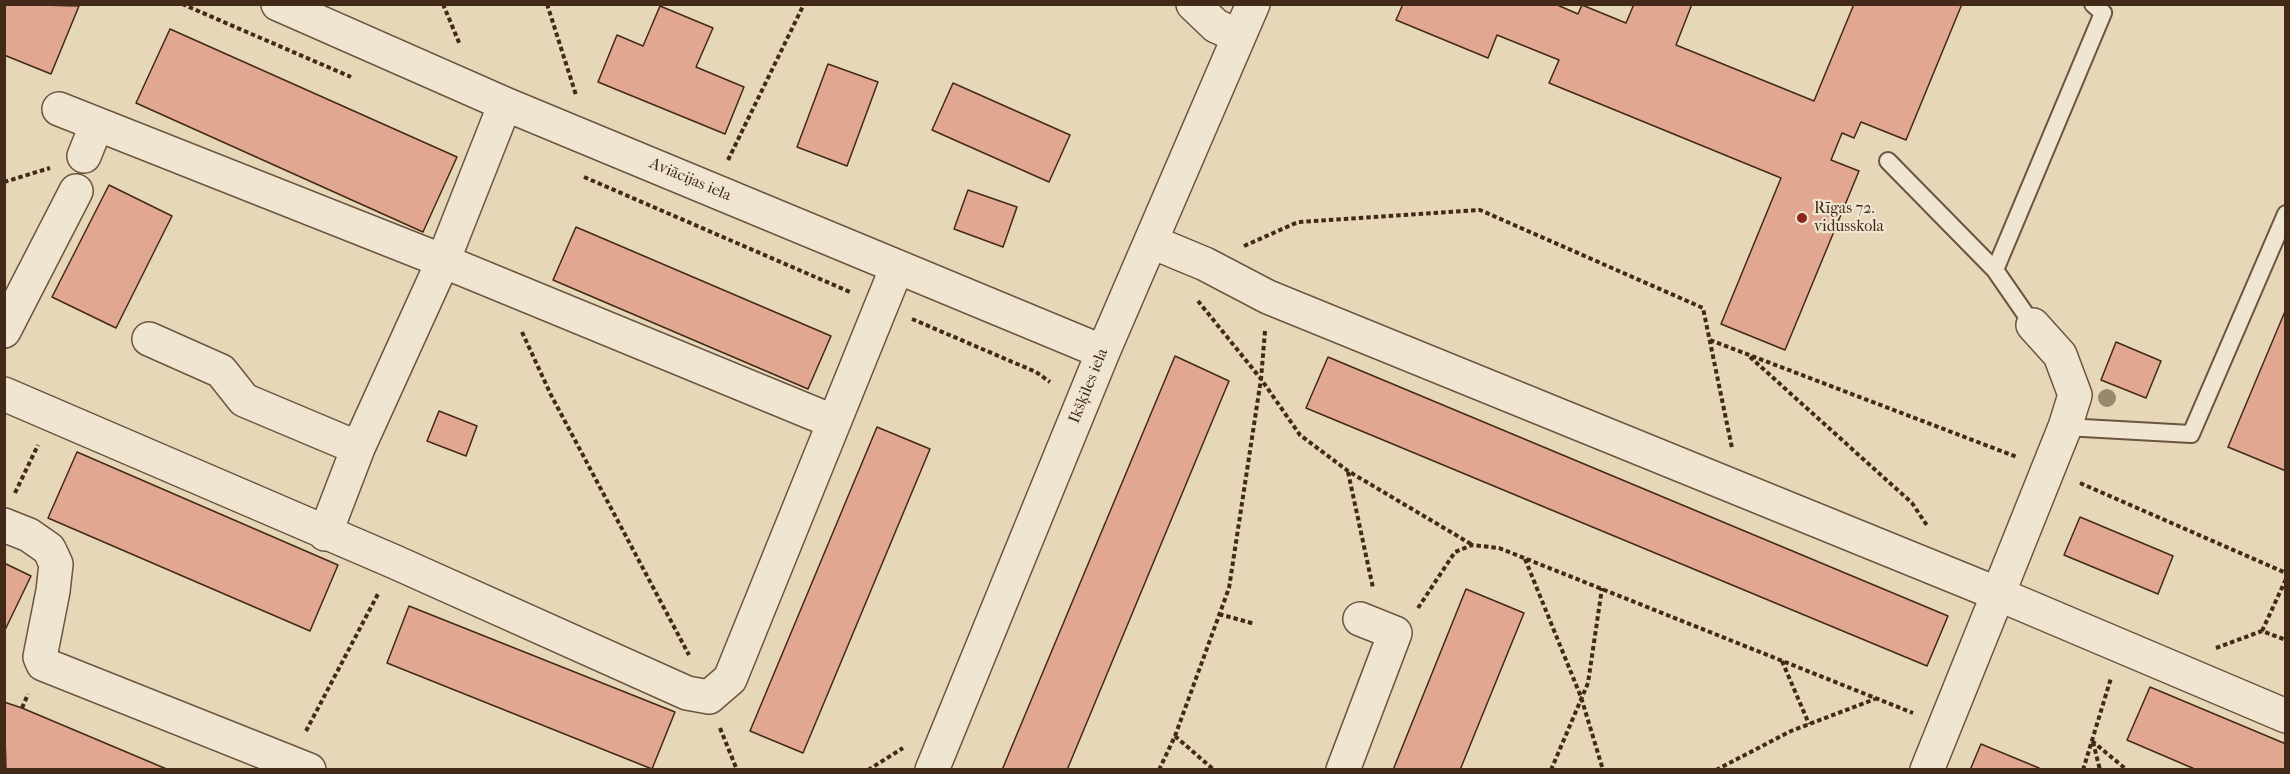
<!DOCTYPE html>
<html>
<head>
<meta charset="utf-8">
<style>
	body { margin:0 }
	#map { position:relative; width:2290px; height:774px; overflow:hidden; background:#e6d7b8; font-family:"IM FELL French Canon",serif }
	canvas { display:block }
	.frame { position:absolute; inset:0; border:6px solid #432918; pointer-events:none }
</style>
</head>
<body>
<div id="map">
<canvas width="2290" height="774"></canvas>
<div class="frame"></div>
</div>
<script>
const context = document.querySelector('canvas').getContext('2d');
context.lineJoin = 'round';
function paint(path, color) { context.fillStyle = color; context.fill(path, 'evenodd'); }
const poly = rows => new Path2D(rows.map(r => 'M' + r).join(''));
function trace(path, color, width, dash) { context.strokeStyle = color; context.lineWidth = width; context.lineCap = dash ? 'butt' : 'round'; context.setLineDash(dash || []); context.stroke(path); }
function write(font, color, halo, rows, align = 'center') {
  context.font = font + ' "IM FELL French Canon",serif'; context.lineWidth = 4.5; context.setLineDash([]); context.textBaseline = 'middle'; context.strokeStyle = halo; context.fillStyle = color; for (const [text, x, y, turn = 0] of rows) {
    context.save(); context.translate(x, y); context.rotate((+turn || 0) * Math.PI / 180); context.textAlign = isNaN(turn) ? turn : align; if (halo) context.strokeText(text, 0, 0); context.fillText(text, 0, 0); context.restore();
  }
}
const building = poly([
	[4,4,79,6,51,74,4,55,4,4],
	[1403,4,1555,4,1578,14,1582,5,1626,23,1634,4,1692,4,1676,45,1814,101,1854,4,1962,4,1906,140,1861,122,1854,138,1842,133,1831,160,1859,171,1785,350,1721,324,1781,178,1549,83,1559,60,1497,35,1488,58,1396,20,1403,4],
	[660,6,713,28,696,67,744,87,725,134,598,82,617,35,643,46,660,6],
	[170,29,457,157,423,232,136,103,170,29],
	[828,64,878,82,847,166,797,147,828,64],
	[953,83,1070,135,1049,182,932,130,953,83],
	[109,185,172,216,116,328,52,297,109,185],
	[968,190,1017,207,1003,247,954,229,968,190],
	[576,227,831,336,808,389,553,280,576,227],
	[2286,309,2286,471,2228,447,2286,309],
	[2116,342,2161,361,2146,398,2101,380,2116,342],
	[1175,356,1229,381,1067,770,1002,770,1175,356],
	[1328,357,1948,616,1927,666,1306,408,1328,357],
	[439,411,477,426,466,456,427,441,439,411],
	[877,427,930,449,803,753,750,731,877,427],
	[77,452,338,565,310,631,48,518,77,452],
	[2080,517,2173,556,2158,594,2064,555,2080,517],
	[4,563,31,576,4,632,4,563],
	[1466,589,1524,613,1460,770,1393,770,1466,589],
	[409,606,675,712,652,769,387,663,409,606],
	[2150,687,2286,744,2286,770,2197,770,2127,740,2150,687],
	[4,702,22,708,169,770,6,770,4,702],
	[1981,744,2039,768,2039,770,1970,770,1981,744]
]);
paint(building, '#e2a791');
trace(building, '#432918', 1.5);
const service = poly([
	[1888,161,1995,270],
	[2033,325,1995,270,2103,13,2093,4],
	[2065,427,2191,434,2286,214]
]);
const minor = poly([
	[278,4,505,104,1103,352],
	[1193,4,1216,26,1239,36],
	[59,109,443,261,832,421],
	[84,156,97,124],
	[1152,242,1205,264,1268,297,1998,594,2065,427,2075,395,2060,355,2033,325],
	[4,331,76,191],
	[149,339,221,371,244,400,358,448],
	[4,394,395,562,687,693,709,697,730,679,897,267],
	[4,525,29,535,49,549,56,564,53,591,40,657,43,664,309,770],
	[325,534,358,448,443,261,505,104],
	[932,770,1103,352,1253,4],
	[1343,770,1395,633,1360,619],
	[1927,770,1998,594,2286,716]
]);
trace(service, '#6c5440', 20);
trace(minor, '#6c5440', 36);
trace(poly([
	[182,4,351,77],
	[443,4,460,45],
	[547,4,576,95],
	[728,160,804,4],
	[584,177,850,292],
	[4,182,50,168],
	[1244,246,1298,222,1480,210,1703,308,1732,448],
	[912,319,1036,372,1050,382],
	[1265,331,1261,379,1300,435,1348,471,1471,544],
	[522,332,551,395,689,655],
	[1710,340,2017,457],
	[1750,357,1912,503,1928,527],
	[1348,472,1373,588],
	[2080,483,2286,573],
	[15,493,38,445],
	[1525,559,1581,697,1603,770],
	[1418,608,1455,552,1472,545,1499,548,1913,713],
	[1219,614,1255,624],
	[2262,631,2286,579],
	[2216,648,2262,631,2286,640],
	[1782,661,1809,724],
	[22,708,28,694],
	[720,728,737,770],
	[306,731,379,592],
	[1175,736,1214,770],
	[2092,741,2127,770],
	[2093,742,2100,770],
	[868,770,903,748],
	[1159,770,1175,736,1229,588,1261,379,1198,301],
	[1551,770,1588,683,1602,588],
	[1716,770,1791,731,1875,699],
	[2083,770,2111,678]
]), '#432918', 4, [4.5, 3]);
trace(service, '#efe5d1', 16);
trace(minor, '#efe5d1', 33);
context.fillStyle = '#98886e';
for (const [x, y] of [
	[2107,398]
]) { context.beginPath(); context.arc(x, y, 9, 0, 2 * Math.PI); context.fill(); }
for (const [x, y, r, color] of [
	[1802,218,6,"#8f2418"]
]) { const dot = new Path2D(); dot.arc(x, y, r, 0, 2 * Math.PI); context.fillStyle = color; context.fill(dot); trace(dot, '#efe5d1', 2); }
write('16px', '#432918', '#efe5d1', [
	["Aviācijas iela",690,180,23],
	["Ikšķiles iela",1089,386,-68]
]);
write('16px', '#432918', '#efe5d1', [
	["Rīgas 72.",1814,209],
	["vidusskola",1814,227]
], 'left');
</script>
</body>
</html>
